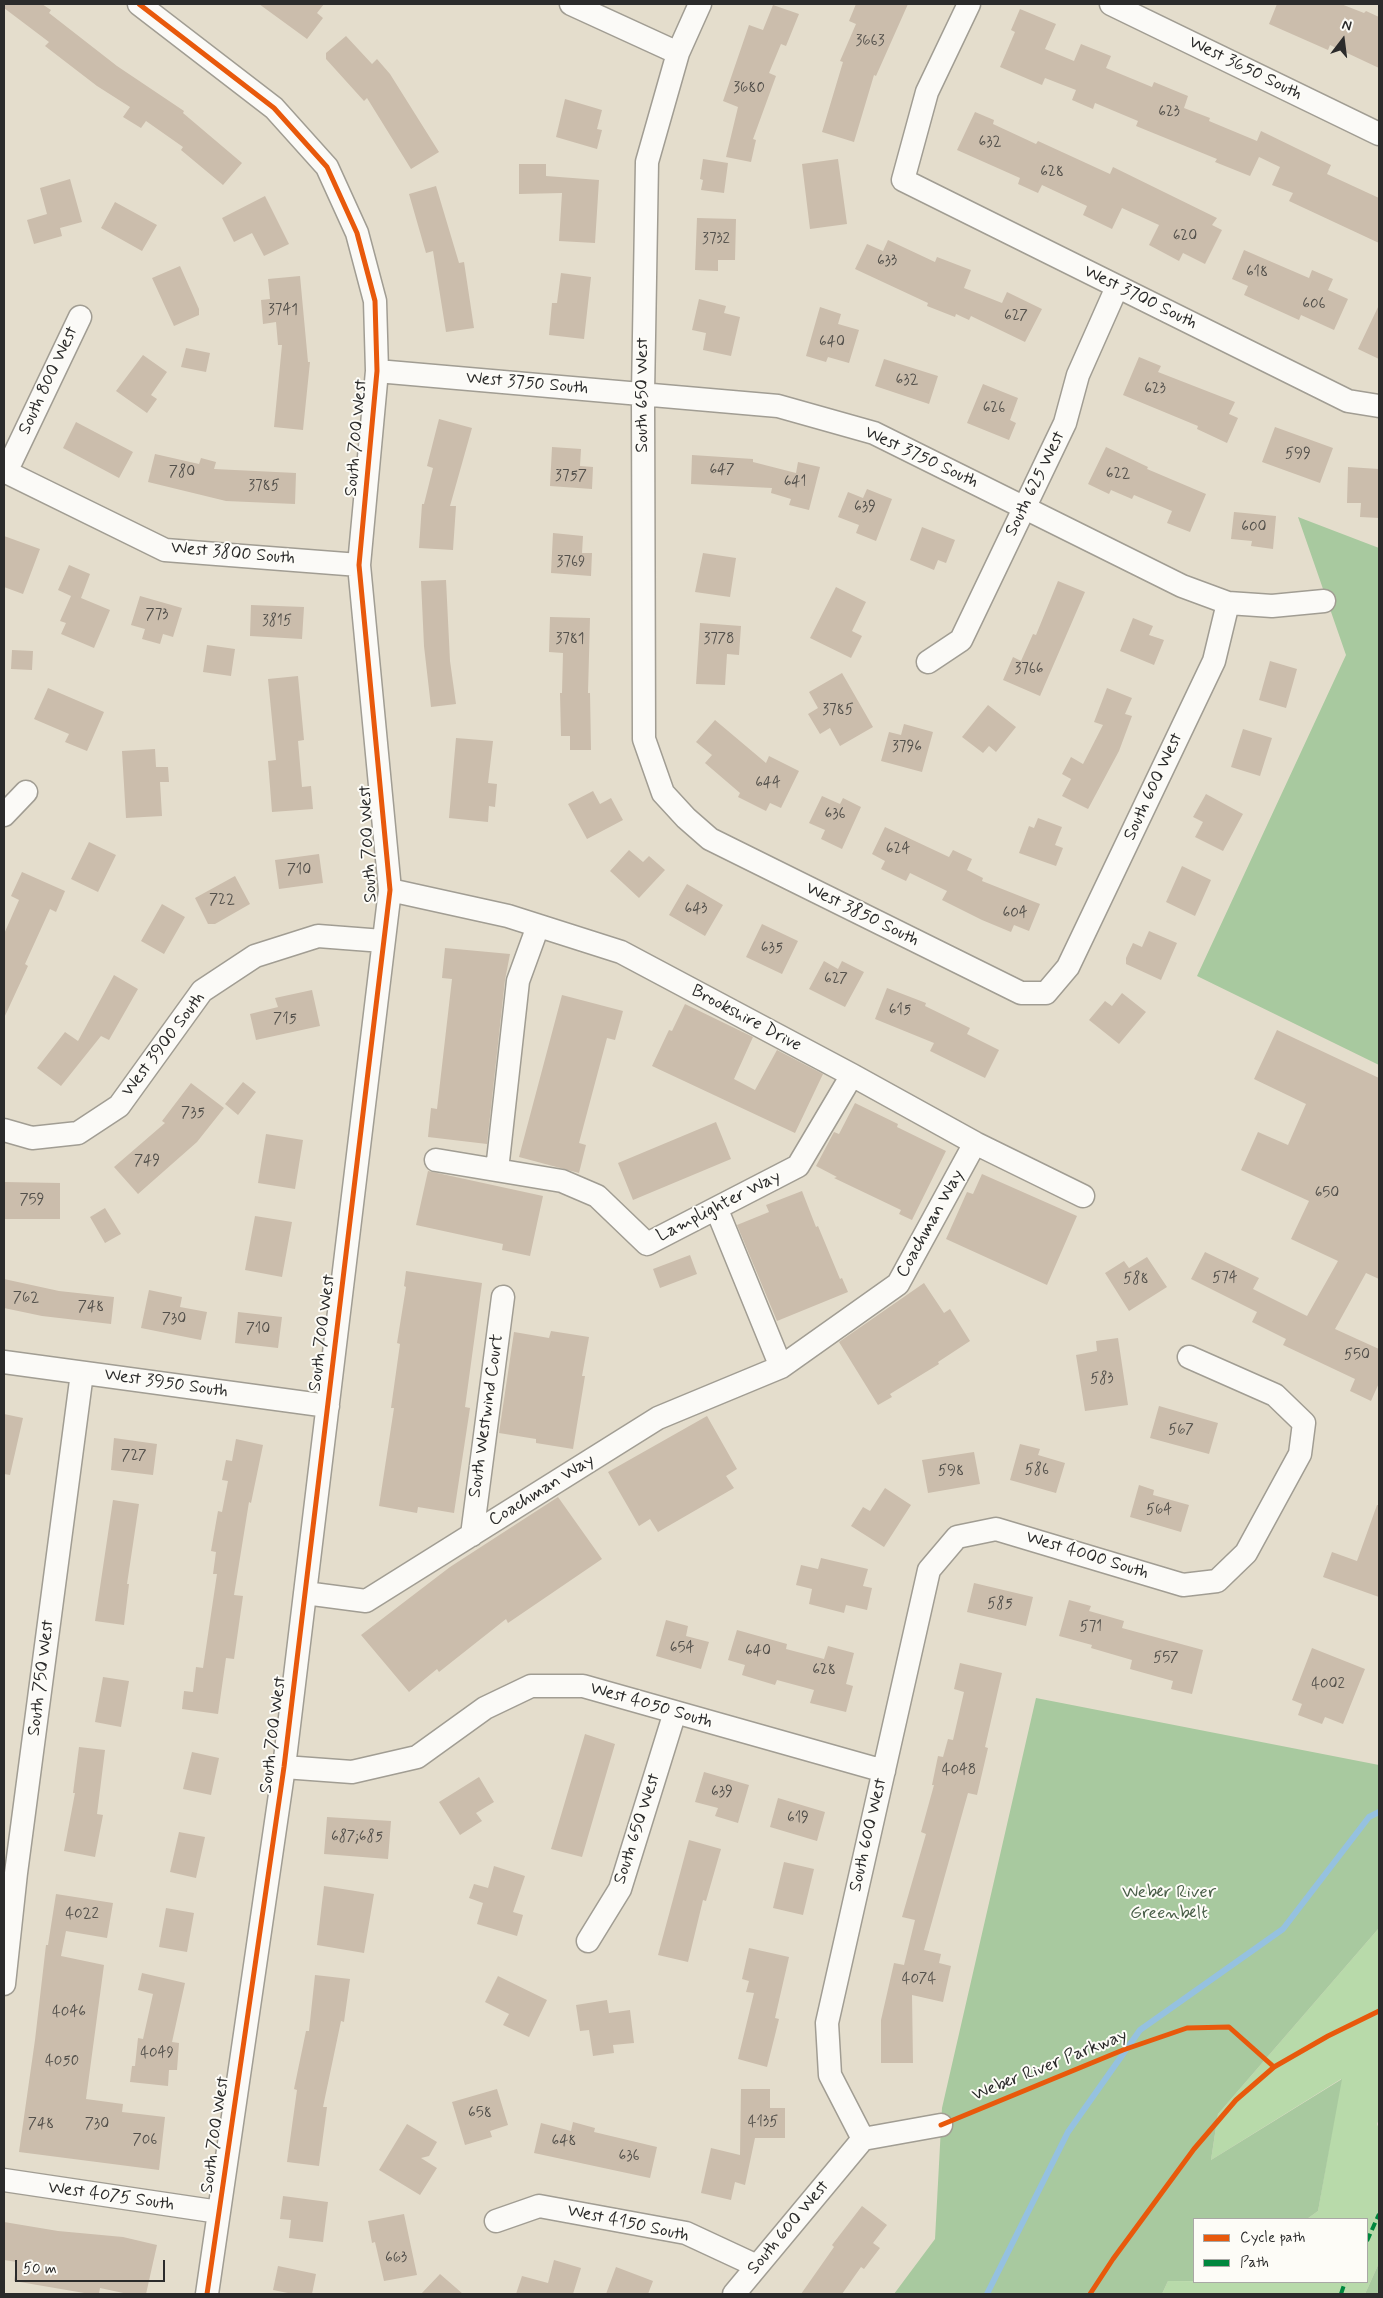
<!DOCTYPE html>
<html>
<head>
<meta charset="utf-8">
<style>
	body { margin:0 }
	#map { position:relative; width:1383px; height:2298px; overflow:hidden; background:#e4ddcc; font-family:Mynerve,sans-serif }
	canvas { display:block }
	.frame { position:absolute; inset:0; border:5px solid #2b2b2b; pointer-events:none }
	.legend { position:absolute; left:1193px; top:2218px; width:175px; height:65px; box-sizing:border-box; background:#fdfcf7; border:1px solid #a9a8a5; margin:0; padding:6px 9px; list-style:none; font-size:15px; color:#2b2b2b }
	.legend li { display:flex; align-items:center; gap:10px; height:25px }
	.legend b { width:25px; border:1px solid #a9a8a5 }
	.north { position:absolute; left:1318px; top:15px; width:50px; height:50px; -webkit-text-stroke:4px #fdfcf7; paint-order:stroke; rotate:15deg; font-size:14px; font-weight:700; line-height:20px; text-align:center; color:#2b2b2b }
	.north::after { content:''; display:block; margin:auto; width:18px; height:22px; background:#2b2b2b; clip-path:polygon(50% 0,100% 100%,50% 72%,0 100%) }
	.scale { position:absolute; left:15px; top:2260px; width:150px; height:22px; box-sizing:border-box; border:2px solid #2b2b2b; border-top:0; padding-left:6px; font-size:15px; line-height:18px; white-space:nowrap; color:#2b2b2b; -webkit-text-stroke:4px #fdfcf7; paint-order:stroke }
</style>
</head>
<body>
<div id="map">
<canvas width="1383" height="2298"></canvas>
<div class="frame"></div>
<ul class="legend">
<li><b style="height:6px;background:#e8590c"></b>Cycle path</li>
<li><b style="height:6px;background:#00873e"></b>Path</li>
</ul>
<div class="north">N</div>
<div class="scale">50 m</div>
</div>
<script>
const context = document.querySelector('canvas').getContext('2d');
context.lineJoin = 'round';
function paint(path, color) { context.fillStyle = color; context.fill(path, 'evenodd'); }
const poly = rows => new Path2D(rows.map(r => 'M' + r).join(''));
function trace(path, color, width, dash) { context.strokeStyle = color; context.lineWidth = width; context.lineCap = dash ? 'butt' : 'round'; context.setLineDash(dash || []); context.stroke(path); }
function write(font, color, halo, rows, align = 'center') {
  context.font = font + ' Mynerve,sans-serif'; context.lineWidth = 4; context.setLineDash([]); context.textBaseline = 'middle'; context.strokeStyle = halo; context.fillStyle = color; for (const [text, x, y, turn = 0] of rows) {
    context.save(); context.translate(x, y); context.rotate((+turn || 0) * Math.PI / 180); context.textAlign = isNaN(turn) ? turn : align; if (halo) context.strokeText(text, 0, 0); context.fillText(text, 0, 0); context.restore();
  }
}
paint(poly([
	[1379,1928,1379,2119,1377,2124,1379,2129,1379,2263,1365,2294,1162,2294,1168,2281,1367,2282,1367,2219,1307,2219,1318,2211,1341,2079,1211,2160,1218,2114]
]), '#b8daaa');
paint(poly([
	[1298,517,1379,548,1379,1065,1197,976,1346,655],
	[1036,1698,1379,1765,1379,1928,1218,2114,1211,2160,1342,2079,1318,2211,1307,2219,1194,2219,1194,2281,1168,2281,1162,2294,894,2294,935,2239,942,2108],
	[1379,2263,1379,2294,1365,2294]
]), '#a8c99f');
trace(poly([
	[987,2294,1068,2132,1140,2030,1283,1929,1369,1817,1379,1812]
]), '#95c1e0', 6);
paint(poly([
	[4,4,42,4,51,10,49,13,117,66,184,111,183,113,242,163,223,185,181,150,183,147,146,121,141,128,123,117,130,107,97,86,45,46,49,42,4,8],
	[259,4,324,4,317,13,323,18,307,39],
	[856,4,908,4,876,76,874,75,854,142,822,132,843,62,840,61,856,24,849,21],
	[1277,4,1341,4,1364,13,1366,11,1379,17,1379,68,1330,45,1328,50,1269,24],
	[773,5,799,14,786,46,781,44,769,73,776,76,753,139,756,140,751,162,726,157,738,107,723,101,749,25,763,30],
	[1020,9,1056,24,1045,49,1074,61,1081,44,1111,56,1106,68,1152,87,1154,82,1188,96,1184,108,1210,118,1209,121,1257,141,1261,131,1331,165,1327,174,1379,198,1379,243,1289,201,1293,193,1272,185,1280,167,1259,157,1250,176,1215,162,1217,159,1136,126,1138,121,1095,103,1093,109,1072,100,1076,90,1045,78,1042,85,1000,67,1015,32,1011,30],
	[346,36,372,64,377,59,390,74,439,152,411,169,367,98,364,101,326,59,326,53],
	[565,99,602,110,597,129,602,130,597,149,556,137],
	[975,112,994,120,993,124,1036,144,1038,141,1110,174,1113,167,1217,218,1212,225,1222,230,1205,264,1183,253,1179,261,1149,245,1159,225,1122,208,1112,229,1083,215,1087,206,1042,185,1038,193,1018,184,1020,178,957,150],
	[703,159,728,163,724,193,701,190,703,180,700,179],
	[838,159,847,224,810,229,802,164],
	[519,164,546,164,546,176,599,180,595,243,559,241,562,193,519,194],
	[70,179,82,222,60,228,62,236,34,244,27,220,47,214,40,188],
	[436,186,459,263,464,262,474,328,446,332,433,251,426,253,409,194],
	[265,196,289,244,264,256,252,233,234,242,222,218],
	[115,202,157,225,142,251,101,228],
	[697,218,736,219,735,260,718,260,718,271,695,270],
	[888,240,935,262,937,257,971,270,964,288,1002,303,1007,292,1042,309,1025,342,971,316,969,320,956,314,955,317,927,306,928,303,855,269,867,244,883,251],
	[1244,250,1309,278,1312,270,1333,279,1328,290,1348,299,1334,330,1301,315,1299,320,1244,295,1248,286,1232,279],
	[180,266,199,309,199,315,174,326,152,278],
	[561,273,591,277,584,339,549,335,552,303,557,303],
	[300,276,308,362,310,362,303,430,274,427,282,345,278,345,276,322,263,324,261,300,270,299,268,279],
	[699,299,726,306,724,313,740,317,731,356,703,350,706,333,692,330],
	[1379,305,1379,359,1358,349],
	[820,307,841,314,838,324,859,330,849,363,828,357,826,362,806,356],
	[186,348,210,353,206,372,181,367],
	[143,355,167,372,151,395,157,399,147,413,116,391],
	[1139,357,1161,366,1158,372,1235,402,1229,414,1238,418,1227,443,1197,429,1198,426,1123,395],
	[884,359,938,376,929,404,875,386],
	[983,384,1018,398,1010,420,1016,423,1009,440,967,423],
	[439,419,472,428,450,506,456,506,453,550,419,548,422,504,424,504,433,468,427,466],
	[76,422,133,452,119,478,63,448],
	[1275,427,1333,448,1320,483,1262,462],
	[552,447,581,449,580,466,593,467,592,489,550,486],
	[1106,447,1148,467,1147,469,1206,494,1190,532,1167,523,1172,511,1134,495,1132,499,1111,490,1109,494,1088,484],
	[155,454,199,464,201,458,216,462,214,469,296,473,295,504,226,501,148,482],
	[692,455,753,459,753,462,796,473,798,462,820,467,809,510,789,505,791,499,771,493,772,488,691,484],
	[1348,467,1379,469,1379,518,1360,517,1361,503,1347,503],
	[867,489,892,499,876,541,856,533,859,525,838,517,848,492,863,498],
	[1234,512,1276,516,1273,549,1251,546,1252,541,1231,539],
	[922,527,955,540,946,563,938,560,934,570,910,560],
	[553,533,583,536,582,553,592,553,591,576,551,573],
	[4,536,40,549,23,594,4,587],
	[703,553,736,558,730,597,695,592],
	[69,565,90,574,81,598,110,610,94,648,61,634,66,623,60,621,71,596,58,590],
	[446,580,450,661,456,704,431,707,424,646,421,581],
	[1058,581,1085,592,1040,696,1003,680,1013,657,1021,661,1033,634,1036,635],
	[836,587,866,602,852,631,862,636,851,658,810,638],
	[140,596,182,608,173,637,163,634,160,644,142,639,145,629,131,625],
	[251,605,304,607,302,639,250,636],
	[550,617,590,618,588,693,590,693,591,750,570,750,570,736,561,736,560,693,562,693,563,653,549,652],
	[1133,618,1153,626,1149,635,1164,640,1154,665,1120,651],
	[700,623,741,626,739,655,727,654,725,685,696,684],
	[207,645,235,649,231,676,203,672],
	[12,650,33,651,32,670,11,669],
	[1270,661,1297,669,1286,708,1259,700],
	[842,673,873,727,840,746,830,728,820,734,808,714,818,708,809,692],
	[298,676,304,740,298,741,302,787,311,786,313,809,272,812,268,761,276,760,268,679],
	[48,688,104,712,87,751,65,742,69,734,34,719],
	[1107,688,1132,698,1125,714,1132,716,1119,751,1088,809,1062,796,1071,779,1062,774,1071,757,1083,764,1103,725,1094,722],
	[988,705,1016,727,996,752,989,746,983,753,962,737],
	[715,720,766,763,769,756,799,771,781,808,770,803,766,811,738,797,740,793,705,763,712,755,696,742],
	[904,724,933,732,922,772,881,761,889,732,901,735],
	[1243,729,1272,738,1260,776,1231,767],
	[456,738,493,741,488,783,497,784,495,807,489,806,488,822,449,818],
	[155,749,156,767,168,767,169,782,160,782,162,816,126,818,122,751],
	[593,791,600,804,611,798,623,820,587,839,568,804],
	[1206,794,1243,814,1223,851,1195,837,1203,822,1193,817],
	[822,796,840,804,843,798,861,807,842,849,821,839,825,830,809,823],
	[1038,818,1062,827,1055,845,1063,848,1056,866,1019,853,1029,826,1034,828],
	[885,827,949,857,953,850,972,859,967,870,983,878,982,881,1040,904,1029,931,1014,925,1011,932,982,920,942,900,947,891,910,873,906,881,881,869,885,861,872,854],
	[89,842,116,855,98,892,71,879],
	[629,850,643,862,649,856,665,870,639,898,610,871],
	[319,854,323,883,279,889,275,860],
	[1182,866,1211,880,1195,916,1166,902],
	[22,872,65,891,56,912,50,909,25,964,28,966,4,1018,4,934,19,900,11,896],
	[235,876,250,904,215,924,208,924,195,898],
	[687,884,723,905,705,936,669,915],
	[162,904,185,917,164,954,141,941],
	[762,924,798,941,782,974,746,957],
	[1149,931,1177,943,1161,980,1126,964,1126,958,1133,943,1142,947],
	[445,948,510,954,505,980,487,1144,428,1137,431,1108,437,1109,452,979,442,978],
	[824,961,838,969,842,961,864,972,845,1007,809,989],
	[114,975,138,989,109,1040,101,1036,61,1086,37,1068,65,1032,78,1041],
	[887,988,926,1003,925,1006,970,1028,967,1034,999,1050,985,1078,930,1051,934,1043,875,1019],
	[312,990,320,1026,256,1040,250,1014,278,1007,275,998],
	[1122,993,1146,1012,1119,1044,1089,1020,1105,1001,1112,1006],
	[562,995,623,1011,615,1040,607,1038,579,1143,586,1145,579,1173,519,1157],
	[685,1004,753,1037,734,1079,755,1090,777,1050,823,1074,795,1133,652,1066,669,1030,672,1031],
	[1277,1030,1379,1078,1379,1279,1366,1273,1335,1329,1379,1349,1379,1383,1371,1401,1350,1391,1355,1379,1283,1345,1286,1339,1252,1322,1257,1312,1191,1279,1205,1252,1259,1278,1253,1289,1307,1316,1338,1261,1291,1239,1309,1201,1241,1170,1258,1132,1288,1145,1306,1104,1254,1079],
	[243,1082,256,1092,238,1115,225,1104],
	[191,1083,224,1108,197,1142,138,1194,114,1167,165,1123,162,1121],
	[855,1103,898,1124,897,1127,946,1151,912,1220,899,1214,901,1210,834,1178,837,1177,816,1166,834,1132,839,1134],
	[716,1122,731,1159,633,1200,618,1163],
	[266,1134,303,1140,295,1189,258,1183],
	[428,1171,543,1196,530,1256,502,1250,503,1244,416,1225],
	[982,1174,1077,1216,1047,1285,946,1239,967,1192,973,1194],
	[4,1182,60,1183,60,1219,4,1219],
	[802,1191,816,1227,818,1226,840,1279,842,1278,848,1292,777,1321,737,1225,769,1212,766,1205],
	[105,1208,121,1234,105,1243,90,1217],
	[255,1216,292,1222,282,1277,245,1270],
	[690,1255,697,1274,660,1288,653,1269],
	[1147,1257,1167,1287,1129,1311,1105,1273,1124,1261,1129,1268],
	[406,1271,482,1283,465,1407,470,1408,454,1513,418,1507,417,1513,379,1506,394,1408,391,1408,400,1344,397,1343,406,1287,404,1286],
	[4,1279,59,1291,114,1297,111,1324,42,1316,4,1308],
	[924,1283,944,1313,950,1309,970,1341,938,1362,939,1364,890,1394,892,1397,878,1405,839,1342],
	[149,1290,182,1297,180,1307,207,1312,201,1340,141,1328],
	[238,1312,282,1317,278,1348,235,1343],
	[551,1331,589,1337,582,1376,585,1376,573,1449,536,1443,536,1439,499,1433,514,1332,549,1338],
	[1118,1338,1128,1405,1085,1411,1076,1355,1097,1351,1096,1341],
	[1159,1406,1218,1423,1209,1454,1150,1438],
	[4,1414,23,1418,10,1475,4,1474],
	[707,1416,737,1469,726,1476,734,1488,658,1532,650,1519,639,1526,608,1472],
	[114,1438,157,1444,153,1475,111,1470],
	[236,1439,263,1445,251,1503,249,1502,234,1595,243,1596,234,1659,226,1658,218,1714,182,1709,184,1691,193,1692,196,1667,203,1668,217,1574,213,1574,216,1552,211,1551,218,1511,222,1512,228,1481,222,1480,226,1460,232,1461],
	[1020,1444,1040,1449,1038,1455,1065,1463,1056,1493,1010,1480],
	[974,1452,980,1484,928,1493,922,1460],
	[1139,1485,1154,1490,1153,1495,1189,1505,1181,1532,1130,1517],
	[885,1488,911,1505,884,1547,851,1526,863,1507,870,1511],
	[558,1497,602,1559,508,1623,506,1619,439,1672,437,1669,409,1692,361,1635,450,1567],
	[113,1500,139,1504,127,1584,129,1584,124,1625,95,1621],
	[1377,1505,1379,1505,1379,1597,1323,1577,1332,1552,1357,1561],
	[821,1558,868,1569,863,1586,872,1588,867,1610,846,1605,844,1613,809,1604,812,1589,796,1585,801,1565,818,1569],
	[974,1583,1033,1597,1026,1626,967,1612],
	[1069,1600,1091,1606,1089,1611,1124,1621,1122,1628,1203,1650,1192,1694,1171,1689,1173,1681,1130,1669,1132,1660,1091,1648,1092,1645,1059,1636],
	[666,1620,688,1626,686,1636,709,1642,701,1669,656,1656],
	[737,1630,787,1644,786,1649,824,1659,828,1646,854,1653,846,1684,853,1686,846,1712,810,1703,814,1690,777,1680,775,1685,742,1675,745,1665,728,1660],
	[1312,1648,1365,1669,1343,1724,1325,1717,1322,1724,1298,1715,1302,1704,1292,1700],
	[960,1663,1002,1673,985,1747,988,1748,977,1795,968,1793,924,1950,941,1954,939,1963,951,1966,943,2002,912,1995,913,2063,881,2063,881,2020,894,1963,904,1965,915,1920,902,1917,926,1834,921,1832,934,1785,932,1785,938,1756,943,1757,948,1739,953,1740,964,1692,954,1689],
	[103,1677,129,1681,121,1727,95,1722],
	[585,1734,615,1744,582,1857,551,1849],
	[79,1747,105,1750,97,1814,103,1815,95,1857,64,1851,75,1793,73,1793],
	[192,1752,219,1758,211,1795,183,1789],
	[704,1772,749,1785,738,1823,715,1816,718,1808,695,1802],
	[479,1777,494,1802,476,1813,482,1821,460,1835,439,1802],
	[778,1798,825,1812,817,1841,770,1827],
	[327,1817,391,1821,388,1859,324,1854],
	[179,1832,205,1837,196,1878,170,1872],
	[689,1840,721,1849,706,1901,703,1900,688,1962,658,1955],
	[784,1862,814,1869,803,1915,773,1908],
	[494,1866,525,1876,513,1912,523,1915,517,1936,477,1924,483,1903,469,1898,474,1884,488,1888],
	[324,1886,374,1894,364,1953,317,1945],
	[56,1894,113,1903,107,1938,66,1931,61,1956,104,1965,86,2099,123,2104,122,2112,165,2117,159,2170,19,2152,35,2040,46,1945,48,1945],
	[166,1908,194,1913,187,1952,159,1947],
	[749,1948,789,1957,775,2018,779,2019,767,2067,738,2059,754,1993,746,1992,749,1981,742,1979],
	[142,1973,185,1983,172,2042,179,2043,177,2070,169,2070,168,2086,130,2082,132,2066,135,2066,138,2038,143,2039,153,1994,138,1990],
	[315,1975,350,1979,344,2022,341,2021,323,2107,327,2107,319,2166,287,2162,297,2090,294,2089,306,2031,309,2031],
	[498,1976,547,2000,529,2037,503,2025,509,2014,485,2002],
	[607,2000,609,2013,630,2010,634,2043,613,2045,614,2053,593,2056,589,2030,580,2031,576,2005],
	[497,2089,508,2125,490,2131,492,2137,465,2145,452,2102],
	[741,2089,770,2089,770,2108,785,2108,785,2138,755,2138,745,2185,735,2182,731,2200,701,2193,711,2148,740,2155],
	[573,2122,595,2128,594,2132,657,2147,650,2178,534,2153,541,2123,571,2131],
	[407,2124,437,2142,429,2156,421,2158,437,2168,420,2195,379,2170],
	[283,2196,328,2202,323,2242,289,2238,291,2220,280,2219],
	[862,2206,887,2225,873,2243,880,2248,864,2269,861,2267,842,2294,801,2294,834,2247,832,2245],
	[404,2214,417,2275,384,2281,375,2242,372,2243,368,2221],
	[4,2222,58,2231,123,2237,157,2245,146,2294,128,2294,100,2288,99,2294,90,2294,14,2281,17,2262,4,2260],
	[554,2260,581,2268,573,2294,516,2294,522,2276,548,2283],
	[278,2266,316,2274,312,2294,293,2294,273,2290],
	[616,2267,653,2281,648,2294,606,2294],
	[440,2274,463,2294,421,2294]
]), '#cbbdac');
const minor = poly([
	[139,4,274,108,327,167,357,233,375,301,377,371,359,565,390,890,284,1767,207,2294],
	[571,4,678,53],
	[700,4,678,53,647,162,643,394,644,739,663,793,686,818,710,839,1021,993,1046,993,1068,967,1214,661,1228,603],
	[969,4,927,92,903,180,1348,401,1379,406],
	[1111,4,1379,134],
	[377,371,778,406,874,433,1182,586,1228,603,1272,606,1324,601],
	[4,471,165,550,359,565],
	[6,472,80,317],
	[928,662,961,640,1065,423,1078,375,1117,287],
	[4,815,26,792],
	[390,890,508,916,621,952,852,1075,975,1143,1083,1196],
	[4,1130,32,1138,78,1133,119,1106,202,991,255,956,318,936,383,941],
	[436,1160,562,1181,597,1196,647,1244,798,1166,852,1075],
	[497,1170,518,981,538,926],
	[717,1210,781,1367],
	[4,1362,328,1406],
	[472,1535,503,1297],
	[305,1593,366,1601,658,1418,781,1367,898,1284,975,1143],
	[284,1767,352,1772,417,1757,485,1708,531,1686,583,1686,884,1771],
	[588,1941,620,1889,675,1712],
	[4,1984,16,1873,82,1373],
	[863,2139,830,2075,827,2023,929,1570,957,1537,996,1529,1183,1585,1217,1581,1246,1553,1300,1454,1304,1423,1275,1395,1189,1357],
	[4,2180,219,2212],
	[496,2221,539,2206,686,2233,757,2266],
	[734,2294,863,2139,941,2125]
]);
trace(minor, '#a19d93', 25);
trace(minor, '#fbfaf7', 22);
trace(poly([
	[1367,2241,1379,2214],
	[1341,2294,1345,2282]
]), '#00873e', 4, [8, 4]);
trace(poly([
	[139,4,274,108,327,167,357,233,375,301,377,371,359,565,390,890,284,1767,207,2294],
	[941,2125,1123,2050,1187,2028,1229,2027,1274,2067],
	[1090,2294,1113,2259,1194,2149,1236,2100,1274,2067,1328,2036,1379,2011]
]), '#e8590c', 5);
write('15px', '#53504b', null, [
	["3663",870,42],
	["3680",749,89],
	["623",1169,113],
	["632",990,143],
	["628",1052,173],
	["620",1185,237],
	["3732",716,240],
	["633",887,262],
	["618",1257,273],
	["606",1314,305],
	["3741",283,311],
	["627",1016,317],
	["640",832,343],
	["632",907,381],
	["623",1155,390],
	["626",994,409],
	["599",1298,455],
	["647",722,471],
	["780",182,473],
	["622",1118,475],
	["3757",571,477],
	["641",795,483],
	["3785",264,487],
	["639",865,508],
	["600",1254,528],
	["3769",571,563],
	["773",157,616],
	["3815",277,622],
	["3781",570,640],
	["3778",719,640],
	["3766",1029,670],
	["3785",838,711],
	["3796",907,748],
	["644",768,784],
	["636",835,815],
	["624",898,850],
	["710",299,871],
	["722",222,901],
	["643",696,910],
	["604",1015,914],
	["635",772,949],
	["627",836,980],
	["615",900,1011],
	["715",285,1020],
	["735",193,1114],
	["749",147,1162],
	["650",1327,1194],
	["759",32,1201],
	["574",1225,1279],
	["588",1136,1280],
	["762",26,1299],
	["748",91,1308],
	["730",174,1320],
	["710",258,1330],
	["550",1357,1356],
	["583",1102,1380],
	["567",1181,1431],
	["727",134,1457],
	["586",1037,1471],
	["598",951,1472],
	["564",1159,1511],
	["585",1000,1605],
	["571",1091,1628],
	["654",682,1649],
	["640",758,1652],
	["557",1166,1659],
	["628",824,1671],
	["4002",1328,1685],
	["4048",959,1771],
	["639",722,1793],
	["619",798,1819],
	["687;685",357,1838],
	["4022",82,1915],
	["4074",919,1980],
	["4046",69,2013],
	["4049",157,2054],
	["4050",62,2062],
	["658",480,2114],
	["4135",763,2123],
	["748",41,2125],
	["730",97,2125],
	["706",145,2141],
	["648",564,2142],
	["636",629,2157],
	["663",396,2259]
]);
write('18px', '#2b2b2b', '#fdfcf7', [
	["West 3650 South",1245,69,26],
	["West 3700 South",1140,298,26],
	["South 800 West",49,381,-65],
	["West 3750 South",527,384,5],
	["South 650 West",643,395,-90],
	["South 700 West",357,438,-85],
	["West 3750 South",921,458,25],
	["South 625 West",1036,484,-64],
	["West 3800 South",233,554,5],
	["South 600 West",1154,787,-65],
	["South 700 West",369,844,-93],
	["West 3850 South",862,915,26],
	["Brookshire Drive",746,1019,28],
	["West 3900 South",164,1045,-53],
	["Lamplighter Way",719,1207,-27],
	["Coachman Way",931,1224,-61],
	["South 700 West",323,1333,-83],
	["West 3950 South",166,1384,8],
	["South Westwind Court",487,1416,-82],
	["Coachman Way",542,1491,-32],
	["West 4000 South",1087,1556,17],
	["South 750 West",42,1678,-83],
	["West 4050 South",651,1706,16],
	["South 700 West",274,1735,-83],
	["South 650 West",638,1829,-72],
	["South 600 West",869,1835,-77],
	["Weber River Parkway",1050,2066,-22],
	["South 700 West",216,2135,-82],
	["West 4075 South",111,2197,8],
	["West 4150 South",628,2224,12],
	["South 600 West",789,2228,-50]
]);
write('18px', '#4a5f49', '#fdfcf7', [
	["Weber River",1169,1893],
	["Greenbelt",1169,1914]
]);
</script>
</body>
</html>
